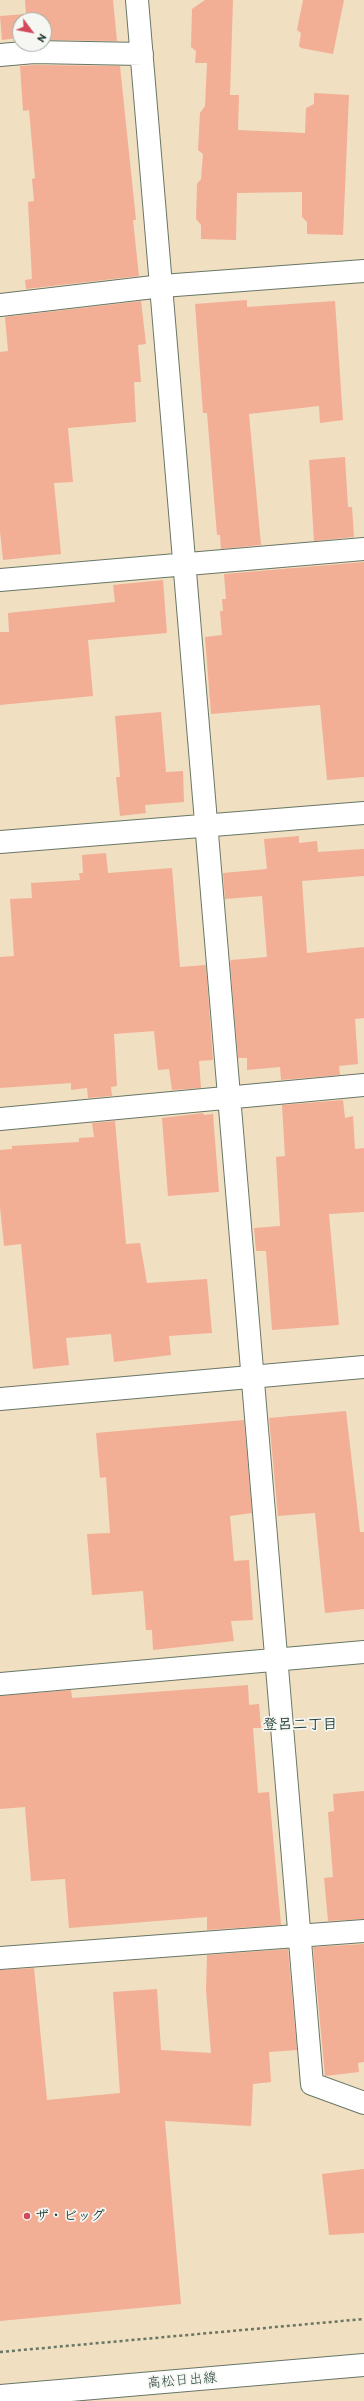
<!DOCTYPE html>
<html>
<head>
<meta charset="utf-8">
<style>
	body { margin:0 }
	#map { position:relative; width:364px; height:2401px; overflow:hidden; background:#f0dfc1; font-family:Itim,sans-serif }
	canvas { display:block }
	.north { position:absolute; left:12px; top:12px; width:40px; height:40px; box-sizing:border-box; background:#f6f6f2; border:1px solid #a0aca6; border-radius:50%; rotate:122deg; font-size:11px; font-weight:700; line-height:16px; text-align:center; color:#1f3d34 }
	.north::after { content:''; display:block; margin:auto; width:14px; height:18px; background:#d1495b; clip-path:polygon(50% 0,100% 100%,50% 72%,0 100%) }
</style>
</head>
<body>
<div id="map">
<canvas width="364" height="2401"></canvas>
<div class="north">N</div>
</div>
<script>
const context = document.querySelector('canvas').getContext('2d');
context.lineJoin = 'round';
function paint(path, color) { context.fillStyle = color; context.fill(path, 'evenodd'); }
const poly = rows => new Path2D(rows.map(r => 'M' + r).join(''));
function trace(path, color, width, dash) { context.strokeStyle = color; context.lineWidth = width; context.lineCap = dash ? 'butt' : 'round'; context.setLineDash(dash || []); context.stroke(path); }
function write(font, color, halo, rows, align = 'center') {
  context.font = font + ' Itim,"Klee One",sans-serif'; context.lineWidth = 3.5; context.setLineDash([]); context.textBaseline = 'middle'; context.strokeStyle = halo; context.fillStyle = color; for (const [text, x, y, turn = 0] of rows) {
    context.save(); context.translate(x, y); context.rotate((+turn || 0) * Math.PI / 180); context.textAlign = isNaN(turn) ? turn : align; if (halo) context.strokeText(text, 0, 0); context.fillText(text, 0, 0); context.restore();
  }
}
paint(poly([
	[25,0,113,0,117,41,44,40,44,20,20,20,20,41,18,38,2,40,0,16,26,14],
	[205,0,233,0,230,95,239,95,238,130,305,133,306,108,314,104,314,93,349,95,343,235,307,234,307,222,302,217,302,192,237,193,236,240,201,239,201,225,196,219,197,184,201,179,203,154,198,150,200,113,205,106,207,63,195,63,196,51,191,47,192,9],
	[303,0,344,0,333,54,301,48,299,46,301,33,297,30],
	[34,65,120,66,136,220,133,220,139,276,26,289,25,280,32,279,28,202,34,201,32,179,35,178,29,110,23,111,20,66],
	[247,300,247,307,335,301,343,420,320,423,319,406,249,414,261,545,221,549,220,535,217,535,207,413,203,413,195,304],
	[141,301,146,344,138,345,141,382,134,382,136,422,68,428,73,482,54,483,61,554,3,560,0,531,0,352,8,351,5,317],
	[345,457,348,507,352,507,354,537,314,541,309,460],
	[364,562,364,777,327,780,320,705,211,714,205,637,222,635,220,611,223,611,222,599,226,599,224,574],
	[163,580,167,633,88,640,93,696,0,705,0,632,9,632,8,613,115,602,113,585],
	[161,712,166,772,183,771,184,802,145,805,146,813,120,816,116,777,120,777,115,716],
	[299,836,299,843,317,841,318,852,364,849,364,876,302,881,307,953,364,947,364,1018,355,1019,358,1064,339,1066,340,1075,281,1080,280,1067,247,1070,247,1058,238,1058,230,963,231,960,267,957,262,896,225,899,223,873,267,869,264,839],
	[106,853,108,873,172,868,180,967,206,965,213,1060,199,1061,201,1088,172,1090,169,1069,158,1070,154,1031,114,1034,117,1086,111,1087,112,1096,88,1098,87,1088,71,1090,71,1083,0,1088,0,957,14,956,10,899,32,898,31,883,80,880,79,873,83,873,82,855],
	[343,1100,345,1118,353,1116,355,1149,364,1148,364,1212,329,1214,339,1325,272,1330,266,1251,256,1251,254,1228,280,1226,276,1157,285,1156,282,1105],
	[203,1113,204,1115,213,1114,219,1192,168,1196,162,1118],
	[115,1121,126,1244,140,1243,147,1283,207,1279,212,1333,169,1336,171,1355,114,1362,111,1334,66,1338,69,1365,33,1369,21,1244,4,1246,0,1207,0,1150,12,1149,12,1146,79,1142,79,1138,94,1137,92,1123],
	[346,1411,360,1532,364,1532,364,1609,325,1613,315,1513,278,1516,269,1418],
	[244,1420,252,1513,230,1516,234,1561,249,1560,253,1620,231,1621,234,1641,153,1650,152,1630,146,1630,143,1591,92,1595,87,1534,110,1533,106,1477,100,1478,96,1433],
	[248,1685,249,1705,259,1704,261,1728,253,1728,258,1793,269,1792,281,1925,207,1930,207,1917,69,1928,65,1879,31,1881,25,1807,0,1809,0,1696,71,1690,72,1698],
	[364,1791,364,1919,328,1921,324,1878,333,1877,328,1812,334,1811,333,1794],
	[364,1944,364,2062,358,2063,359,2072,325,2076,313,1947],
	[288,1949,297,2050,269,2052,271,2082,253,2084,251,2126,165,2121,181,2304,0,2321,0,1970,34,1968,47,2100,120,2093,113,1992,157,1989,161,2050,211,2053,206,1990,207,1955],
	[364,2169,364,2233,329,2235,322,2174]
]), '#f3ae96');
const minor = poly([
	[137,0,312,2084,364,2103],
	[0,55,34,52,142,54],
	[0,305,162,286,364,271],
	[0,580,364,549],
	[0,842,364,813],
	[0,1119,364,1085],
	[0,1684,364,1652],
	[0,1958,364,1931]
]);
const tertiary = poly([
	[0,1399,364,1367]
]);
const secondary = poly([
	[0,2396,364,2365]
]);
trace(minor, '#687665', 24);
trace(tertiary, '#687665', 24);
trace(secondary, '#687665', 24);
trace(poly([
	[0,2352,364,2319]
]), '#687665', 2.5, [3, 3]);
trace(minor, '#fff', 22);
trace(tertiary, '#fff', 22);
trace(secondary, '#fff', 22);
for (const [x, y, r, color] of [
	[27,2216,4,"#d1495b"]
]) { const dot = new Path2D(); dot.arc(x, y, r, 0, 2 * Math.PI); context.fillStyle = color; context.fill(dot); trace(dot, '#f6f6f2', 1.5); }
write('bold 14px', '#1f3d34', '#f6f6f2', [
	["ザ・ビッグ",35,2216]
], 'left');
write('14px', '#1f3d34', '#f6f6f2', [
	["高松日出線",182,2381,-5]
]);
write('bold 15px', '#1f3d34', '#f6f6f2', [
	["登呂二丁目",300,1725]
]);
</script>
</body>
</html>
